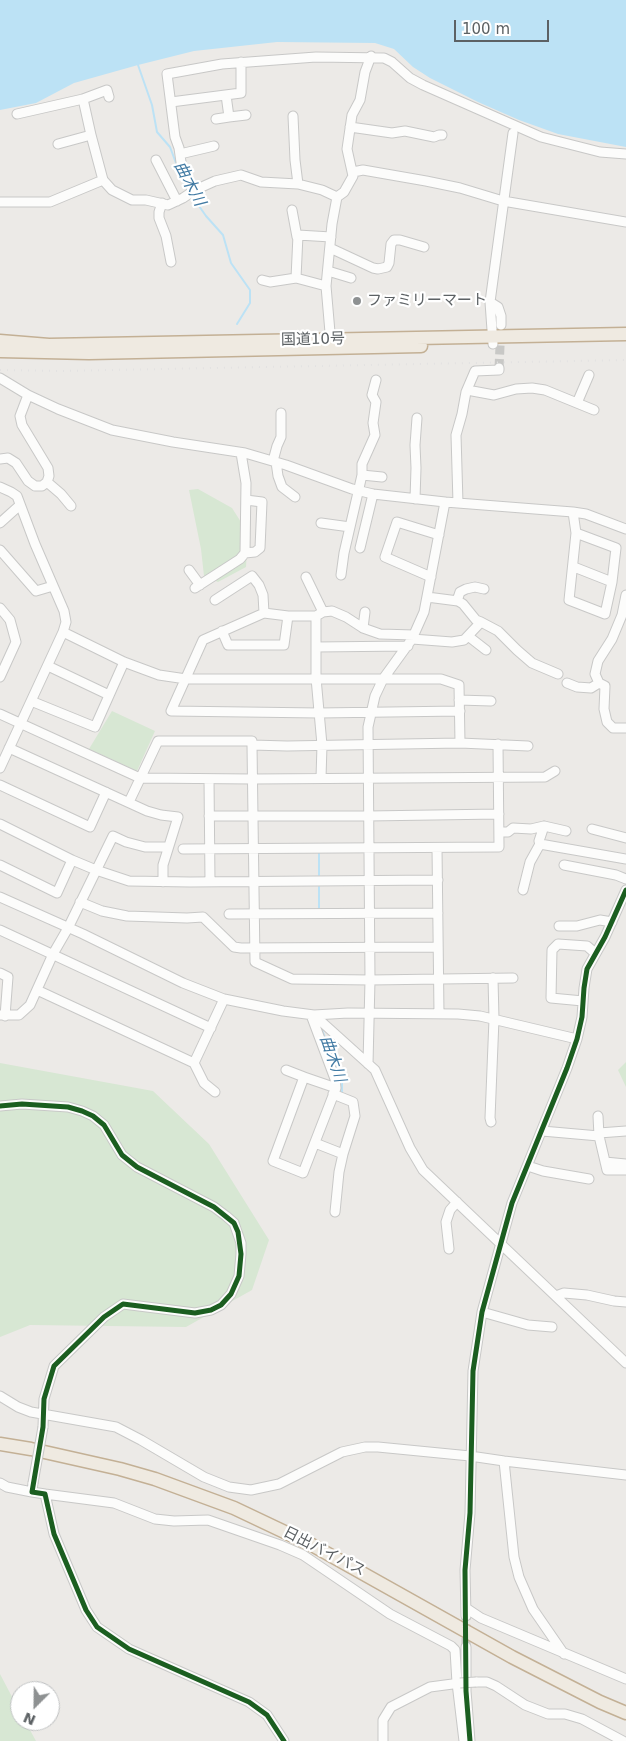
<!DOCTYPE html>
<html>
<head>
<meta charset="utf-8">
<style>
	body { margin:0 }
	#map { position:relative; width:626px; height:1741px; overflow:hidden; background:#eceae7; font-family:"DejaVu Sans",sans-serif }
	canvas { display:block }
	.north { position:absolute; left:10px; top:1681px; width:50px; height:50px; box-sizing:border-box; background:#fff; border:1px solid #bec0c1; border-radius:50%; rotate:203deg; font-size:14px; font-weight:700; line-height:20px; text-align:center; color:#5c6164 }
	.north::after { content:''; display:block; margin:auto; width:18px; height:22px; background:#8e9192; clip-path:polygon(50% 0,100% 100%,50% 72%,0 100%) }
	.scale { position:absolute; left:454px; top:20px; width:95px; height:22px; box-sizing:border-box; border:2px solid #5c6164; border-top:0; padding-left:6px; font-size:15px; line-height:18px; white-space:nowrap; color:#5c6164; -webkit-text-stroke:4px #fff; paint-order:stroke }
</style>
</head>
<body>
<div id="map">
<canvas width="626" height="1741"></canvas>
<div class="north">N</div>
<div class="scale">100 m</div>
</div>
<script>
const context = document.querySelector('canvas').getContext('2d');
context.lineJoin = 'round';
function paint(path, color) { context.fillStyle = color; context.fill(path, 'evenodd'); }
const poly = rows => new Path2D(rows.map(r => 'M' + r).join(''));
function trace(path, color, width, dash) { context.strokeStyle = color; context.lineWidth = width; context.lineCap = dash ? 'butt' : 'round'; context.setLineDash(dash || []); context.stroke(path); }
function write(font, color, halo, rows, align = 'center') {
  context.font = font + ' "DejaVu Sans","Noto Sans JP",sans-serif'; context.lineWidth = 4.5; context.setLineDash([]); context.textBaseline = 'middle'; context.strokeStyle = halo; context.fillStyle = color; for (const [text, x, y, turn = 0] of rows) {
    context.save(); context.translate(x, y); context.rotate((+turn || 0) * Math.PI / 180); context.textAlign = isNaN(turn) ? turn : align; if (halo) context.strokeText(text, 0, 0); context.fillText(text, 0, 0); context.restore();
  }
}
paint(poly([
	[198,489,232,508,248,533,246,567,218,582,204,576,201,549,189,490],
	[112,711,155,731,137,771,89,749],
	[626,1062,626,1087,618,1070],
	[0,1063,153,1091,209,1144,269,1240,252,1290,186,1327,30,1325,0,1337],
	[0,1674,20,1712,20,1721,25,1721,36,1741,0,1741]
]), '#d7e7d3');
paint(poly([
	[0,0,626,0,626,147,558,134,519,120,478,102,430,78,413,67,394,49,375,43,277,42,194,51,138,65,74,83,36,103,0,110]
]), '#bce2f5');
trace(poly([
	[138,65,152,105,157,132,170,147,182,179,188,190],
	[192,196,206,216,223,235,231,263,250,290,250,303,237,324],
	[319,852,319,875],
	[319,887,319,909],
	[321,1027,342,1082,342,1092]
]), '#bce2f5', 2);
trace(poly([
	[499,368,501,325],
	[466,1647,466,1616]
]), '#c8c8c6', 9, [9, 4.5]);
const minor = poly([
	[226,95,229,117,246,115],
	[83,99,107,90,109,97],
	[171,102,241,93,241,62],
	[17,114,83,99,91,135],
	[293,116,295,160,298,184],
	[216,119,229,117],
	[350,127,392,133,405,131,434,137,439,135,442,135],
	[58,144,91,135,103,180],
	[180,154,214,146],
	[156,160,177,201],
	[353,172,363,170,426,181,460,188,503,201,626,222],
	[195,190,185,174,181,162,179,148,175,137,167,74,222,64,316,57,384,58,392,62,410,78,423,85,541,137,600,152,626,154],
	[0,202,50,202,103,180,112,190,132,200,146,200,168,205,183,198,195,190,215,181,241,175,261,182,298,184,322,190,337,197],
	[162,203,159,212,159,218,166,236,171,262],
	[292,210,297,237],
	[330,248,373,268,378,269,387,267,389,263,391,244,394,240,400,240,424,247],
	[328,271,351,278],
	[296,278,298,235,331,237],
	[262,280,270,282,296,278,326,286],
	[490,302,498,307,501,316,501,325],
	[331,344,326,286,332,224,337,197,344,192,353,176,347,149,352,115,360,100,365,72,371,56],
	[493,344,490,302,513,133],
	[0,378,28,395,58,409,112,430,173,442,245,453,286,465,352,489,373,494,445,502,573,512,586,514,626,529],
	[467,390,494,395,516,389,532,388,545,390,594,410],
	[577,403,589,375],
	[0,459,8,458,16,463,28,481,35,486,42,486,47,482,49,476,48,468,22,425,20,416,28,395],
	[273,461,277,446,281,437,281,413],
	[276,462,278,476,282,487,295,497],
	[362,475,362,464,375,435,373,423,376,402,372,395,376,380],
	[47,482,61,494,71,506],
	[0,487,11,492,17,496,35,544,64,611,66,622,63,632,0,768],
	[415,499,416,468,415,445,417,418],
	[458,503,456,435,462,414,466,392,475,371,499,370,499,368],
	[573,512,576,533,569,600,605,614,612,582,616,548,576,533],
	[0,523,20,505],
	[321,523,350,527],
	[360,548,373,494],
	[0,550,36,591,53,586],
	[245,553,255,552,260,548,262,502,246,500],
	[574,567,612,582],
	[189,570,200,585],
	[341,575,344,553,362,475,382,477],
	[306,577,323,612],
	[431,577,385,557,397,522,439,535],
	[195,588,240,559,245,553,246,483,241,453],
	[626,595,622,615,612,639,598,661,595,674,599,683,605,686,604,709,607,722,613,728,626,728],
	[427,597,458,601,463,604,476,620,481,622],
	[215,600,252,576,259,585,263,595,264,613],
	[457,601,460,592,466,589,475,587,484,589],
	[0,608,10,620,16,642,0,677],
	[316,616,316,678,322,745,321,778],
	[363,628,365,612],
	[222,631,228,645,284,645,288,616],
	[63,632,124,662,159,675,186,679,441,679,459,685,460,743],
	[414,635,380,634,363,628,346,617,332,611,323,612,316,616,288,616,264,613,203,640,171,711,319,713,460,711],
	[468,636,486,650],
	[412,639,452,642,464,640,481,622,498,631,517,650,532,663,558,674],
	[316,647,408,646],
	[48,666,109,695],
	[567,683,577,687,591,688,599,683],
	[459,700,491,701],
	[31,701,95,727,124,662],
	[0,714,140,778,253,779,545,777,555,771],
	[252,745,255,962,292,979,370,980,513,978],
	[9,748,147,811,161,815,178,817,163,865,163,882],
	[209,779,210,882],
	[0,785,90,827,106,792],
	[129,802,158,741,252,741,252,745,287,746,460,743,528,746],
	[209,816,368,816,499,814],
	[0,824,72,860,96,870,129,881,190,882,438,880],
	[544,826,539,841,540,844,626,859],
	[592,829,626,838],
	[499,832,508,832,513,828,531,829,544,826,566,831],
	[437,848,439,1014],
	[183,849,499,847,498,744],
	[0,865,57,893,72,860],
	[564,865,616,875,626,879],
	[523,890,530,862,540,844],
	[0,897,83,934,183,983,224,999,283,1011,314,1015,348,1013,458,1014,480,1016,577,1039],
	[80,902,102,911,127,916,187,918,203,917,234,947,241,948,438,947],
	[229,914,438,913],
	[559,926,577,926,600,920,612,922],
	[0,930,211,1028],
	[0,973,8,977,5,1016],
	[37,990,194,1063,224,999],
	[583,1001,551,998,552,950,558,944,587,946,595,953],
	[0,1015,19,1015,30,1005,53,954,68,928,113,836,126,842,145,847,168,847],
	[311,1015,335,1079,336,1088,303,1173,273,1161,304,1077,336,1088],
	[314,1015,375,1070,410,1148,423,1170,626,1363],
	[194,1063,204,1083,215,1092],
	[368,1064,370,980,368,727,375,696,383,679,412,639,424,612,445,502],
	[286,1070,304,1077],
	[0,1106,22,1104,68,1107,82,1111,93,1116,104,1125,122,1155,137,1167,214,1207,226,1216,234,1223,241,1243,241,1254,239,1276,231,1294,221,1305,211,1310,195,1313,123,1304,104,1317,54,1366,44,1399,43,1427],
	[598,1116,599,1136],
	[491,1122,490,1118,494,1019,493,978],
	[542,1131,599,1136,607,1170,626,1170],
	[599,1133,626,1131],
	[315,1143,343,1154,355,1116,353,1102,333,1094],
	[605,1162,626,1164],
	[528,1166,543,1171,589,1179],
	[335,1212,339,1172,343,1154],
	[449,1249,446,1222,450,1210,457,1202],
	[556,1296,564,1293,587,1295,614,1301,626,1302],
	[482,1312,528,1325,552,1327],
	[0,1396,18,1407,31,1412,116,1427,141,1440,204,1477,229,1487,251,1490,279,1484,342,1452,365,1447,378,1447,470,1456,504,1461,626,1475],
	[504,1461,514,1557,519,1577,533,1609,564,1654],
	[0,1483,7,1487,32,1492],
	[33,1483,32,1492,45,1494,54,1534,86,1610,97,1627,129,1649,249,1702,267,1715,284,1741],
	[45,1494,114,1503,155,1519,174,1521,208,1520,280,1545,303,1555,390,1614,451,1646,455,1650,457,1683,464,1741],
	[466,1608,481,1618,626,1679],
	[466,1616,465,1570,470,1513,473,1371,482,1312,512,1203,567,1068,577,1039,582,1017,584,988,587,969,605,937,626,890],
	[466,1647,466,1691,470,1741],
	[476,1682,487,1682,496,1686,525,1705,548,1714,565,1714,582,1719,623,1741],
	[383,1741,383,1720,391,1707,430,1687,460,1683]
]);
const highway = poly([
	[0,341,49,345,626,334],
	[0,351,89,353,421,346],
	[0,1444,31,1449,120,1469,155,1479,234,1508,312,1545,512,1657,600,1702,626,1713]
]);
trace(minor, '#c8c8c7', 11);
trace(highway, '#c3b095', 15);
trace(minor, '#fcfcfb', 9);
trace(highway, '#efeae1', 12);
trace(poly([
	[0,370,59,371,626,360]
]), '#e3e2e2', 2, [1, 6]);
const minorBridge = poly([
	[33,1483,43,1427],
	[460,1683,476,1682]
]);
trace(minorBridge, '#c8c8c7', 11, []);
trace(minorBridge, '#fcfcfb', 9);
trace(poly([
	[0,1106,22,1104,68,1107,82,1111,93,1116,104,1125,122,1155,137,1167,214,1207,234,1223,238,1232,241,1254,239,1276,231,1294,221,1305,211,1310,195,1313,123,1304,104,1317,54,1366,44,1399,43,1427,32,1492,45,1494,54,1534,86,1610,97,1627,129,1649,249,1702,267,1715,284,1741],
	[470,1741,466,1691,465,1570,470,1513,473,1371,482,1312,512,1203,567,1068,577,1039,582,1017,584,988,587,969,605,937,626,890]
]), '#1b5e20', 5);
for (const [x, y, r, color] of [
	[357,301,5,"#8e9192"]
]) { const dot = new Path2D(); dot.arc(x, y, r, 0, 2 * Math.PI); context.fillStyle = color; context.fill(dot); trace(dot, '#fff', 2); }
write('15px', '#5c6164', '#fff', [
	["ファミリーマート",367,301]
], 'left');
write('15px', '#5c6164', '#fff', [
	["国道10号",313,340,-1],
	["日出バイパス",324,1552,27]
]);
write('italic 16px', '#427ba4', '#fff', [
	["曲木川",189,184,62],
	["曲木川",332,1059,71]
]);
</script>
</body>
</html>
